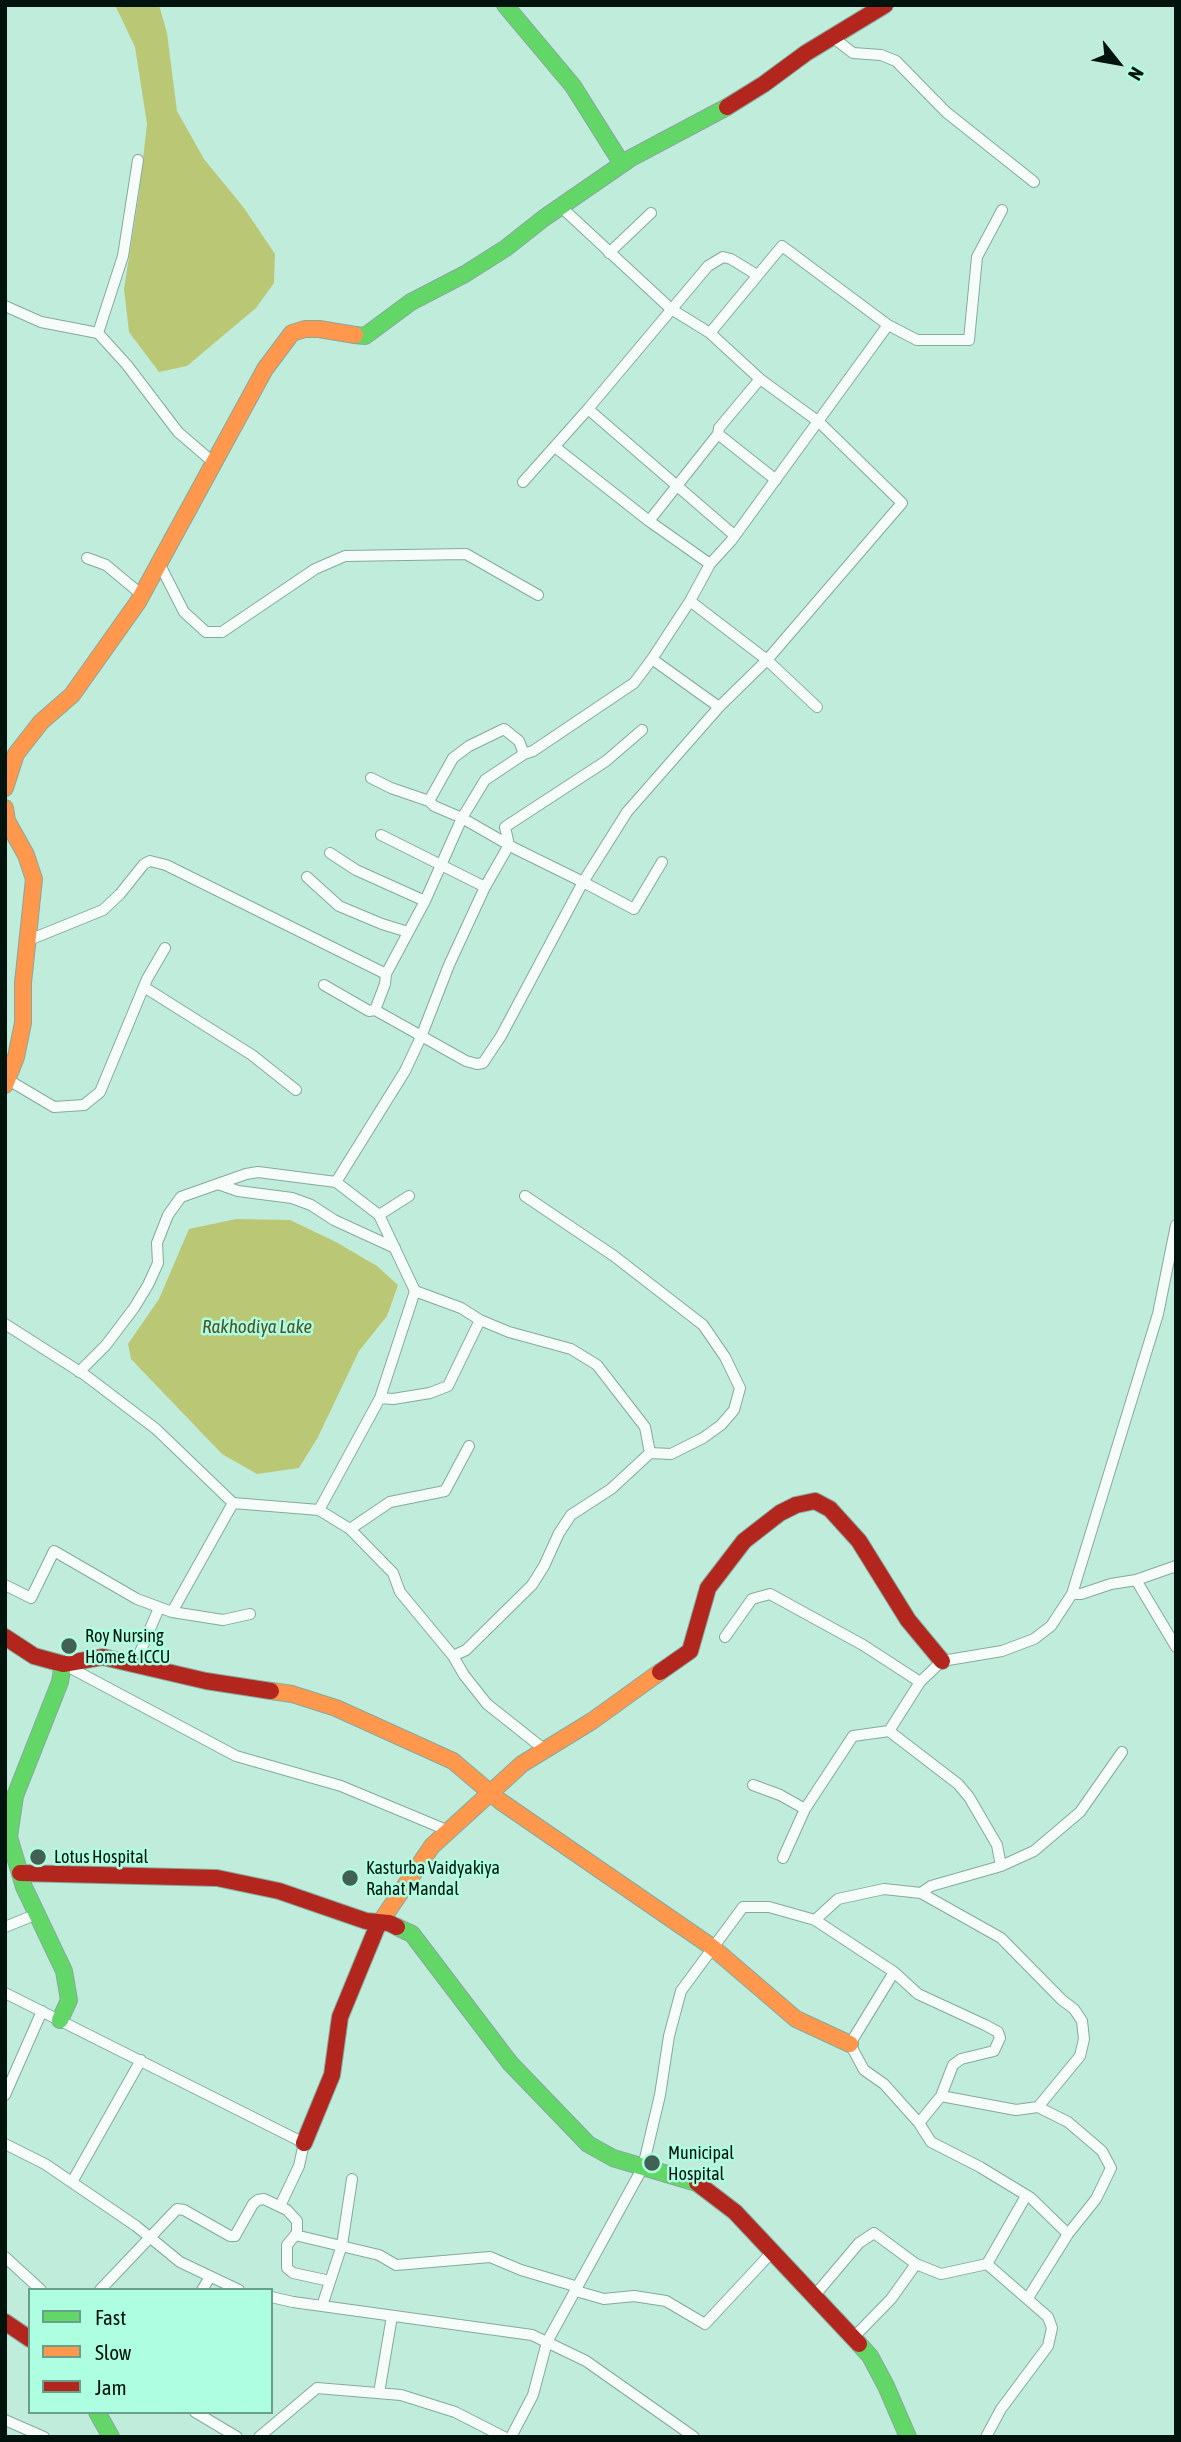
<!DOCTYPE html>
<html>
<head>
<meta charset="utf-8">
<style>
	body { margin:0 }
	#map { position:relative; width:1181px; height:2442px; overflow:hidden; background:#c0ecdc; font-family:"Asap Condensed",sans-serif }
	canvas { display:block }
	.frame { position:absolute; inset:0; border:7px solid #00140d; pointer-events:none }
	.legend { position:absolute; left:28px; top:2288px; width:245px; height:126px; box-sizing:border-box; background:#aefee1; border:2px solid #68a08c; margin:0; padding:9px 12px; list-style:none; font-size:21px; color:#00140d }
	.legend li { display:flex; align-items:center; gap:14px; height:35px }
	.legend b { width:35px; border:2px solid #68a08c }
	.north { position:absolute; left:1083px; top:28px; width:70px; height:70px; -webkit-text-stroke:5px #aefee1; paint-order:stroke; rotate:121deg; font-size:19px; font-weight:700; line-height:28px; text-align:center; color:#00140d }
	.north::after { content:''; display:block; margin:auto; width:24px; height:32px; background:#00140d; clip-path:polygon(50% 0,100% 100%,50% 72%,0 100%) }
</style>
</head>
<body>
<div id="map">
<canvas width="1181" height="2442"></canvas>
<div class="frame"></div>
<ul class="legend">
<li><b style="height:9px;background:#63d668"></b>Fast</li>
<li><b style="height:9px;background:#ff974d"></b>Slow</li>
<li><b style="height:9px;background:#b3261e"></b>Jam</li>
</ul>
<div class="north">N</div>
</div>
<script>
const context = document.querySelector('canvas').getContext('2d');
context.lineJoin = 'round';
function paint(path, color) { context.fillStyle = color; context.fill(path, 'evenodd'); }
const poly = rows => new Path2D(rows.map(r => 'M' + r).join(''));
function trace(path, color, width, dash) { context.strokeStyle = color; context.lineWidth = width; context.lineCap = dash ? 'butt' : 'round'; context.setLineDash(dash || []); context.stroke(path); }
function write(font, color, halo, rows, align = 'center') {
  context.font = font + ' "Asap Condensed",sans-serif'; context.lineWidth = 5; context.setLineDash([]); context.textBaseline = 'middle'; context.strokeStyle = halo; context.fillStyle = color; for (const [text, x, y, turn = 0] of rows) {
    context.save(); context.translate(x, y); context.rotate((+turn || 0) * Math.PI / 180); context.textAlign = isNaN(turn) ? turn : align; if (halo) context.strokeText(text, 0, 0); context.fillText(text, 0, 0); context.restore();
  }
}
paint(poly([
	[115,5,159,5,167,33,177,111,204,159,244,208,275,254,274,283,256,308,187,366,159,372,129,332,124,289,139,194,147,124,135,47],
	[236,1219,290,1220,336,1242,377,1266,398,1285,387,1316,359,1351,318,1437,299,1468,257,1474,222,1454,131,1359,128,1344,159,1299,189,1229]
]), '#bac876');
const street = poly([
	[831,36,853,53,881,55,896,61,946,112,1034,182],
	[560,206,671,309,710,333,760,379,819,422,902,503,767,660,719,707,627,812,583,882,634,909,662,862],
	[609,253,651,213],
	[5,306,41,322,98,333,127,365,178,432,214,463],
	[888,325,917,340,969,340,977,257,1002,210],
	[98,333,123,256,138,160],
	[710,333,782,246,888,325,731,541,710,564,690,601,652,659,719,707],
	[588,409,734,535],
	[718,434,776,480],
	[555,447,649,521,710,564],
	[523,482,588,409,708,266,723,257,731,259,757,275],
	[649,521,718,434,719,428,760,379],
	[87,558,106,565,142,595],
	[159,563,184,612,206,632,222,632,315,569,345,556,466,554,538,595],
	[690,601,767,660,817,707],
	[429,801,453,758,469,746,504,729,519,741,524,754],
	[381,835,485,887],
	[330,853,356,870,425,901],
	[307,877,339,906,382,924,408,932],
	[29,940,103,910,120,894,144,864,150,861,166,865,386,974],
	[324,985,369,1011,375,1010,466,1061,477,1064,483,1063,501,1036,583,882,516,849,462,818,434,806,429,801,391,788,371,778],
	[144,987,252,1055,296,1090],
	[375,1010,385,984,386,974,425,901,462,818,485,780,524,754,533,751,634,683,652,659],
	[5,1078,54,1107,84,1105,100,1092,147,979,165,948],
	[336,1182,405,1071,421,1037,449,965,485,887,509,845,505,827,606,761,642,730],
	[218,1184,238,1191,292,1198,311,1205,334,1220,395,1248],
	[379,1215,409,1196],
	[5,1324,85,1375,156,1429,233,1503,319,1510,350,1529,393,1573,400,1592,453,1656,464,1675,487,1704,545,1750],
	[79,1372,106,1345,134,1308,148,1285,158,1263,157,1243,168,1215,181,1197,246,1174,258,1172,336,1182,379,1215,415,1291,461,1308,480,1320,509,1332,571,1349,597,1365,645,1427,650,1453],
	[380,1398,393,1399,430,1393,448,1386,480,1320],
	[233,1503,172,1612,223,1620,250,1614],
	[319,1510,380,1398,415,1291],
	[350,1529,390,1502,445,1491,469,1446],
	[1136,1580,1176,1647],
	[5,1585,31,1598,54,1551,137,1599,172,1612],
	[1072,1594,1081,1594,1111,1584,1136,1580,1176,1566],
	[725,1637,752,1599,770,1594,863,1645,920,1682],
	[453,1656,466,1650,532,1585,544,1566,559,1533,571,1515,611,1489,650,1453,671,1454,703,1438,721,1425,734,1410,740,1388,725,1357,703,1325,614,1256,525,1196],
	[63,1664,236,1756,341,1786,449,1831],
	[135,1664,159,1608],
	[889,1731,920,1682,942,1661,1002,1651,1034,1639,1051,1626,1072,1594,1158,1314,1176,1225],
	[753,1785,780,1795,805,1809],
	[783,1858,805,1809,853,1736,889,1731,958,1784,969,1797,997,1845,1001,1866],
	[921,1893,931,1886,1001,1866,1034,1851,1080,1812,1122,1752],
	[815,1920,838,1899,884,1889,921,1893,1001,1938,1062,2000,1074,2009,1082,2021,1084,2039,1080,2056,1038,2107],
	[5,1927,37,1914],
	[894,1972,918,1994,985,2025,998,2032,1000,2038,994,2051,961,2059,953,2065,941,2096,919,2123],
	[5,1993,304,2143,299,2166,280,2206],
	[5,2095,42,2011],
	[941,2096,1016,2110,1038,2107,1068,2122,1102,2151,1111,2168,1096,2199,1068,2234,1028,2298],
	[5,2144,45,2164,136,2226,180,2262,239,2290],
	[72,2182,141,2060],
	[295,2235,379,2255,396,2265,490,2257,521,2270,578,2287],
	[5,2257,41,2290],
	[100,2290,177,2209,184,2210,230,2236,235,2236,253,2204,258,2200,264,2199,287,2210,297,2221,297,2233,287,2245,287,2268,293,2273,330,2281],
	[202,2290,210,2277],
	[576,2291,604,2299,634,2296,666,2301,705,2324,773,2251],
	[815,2295,859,2243,874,2233,916,2264,941,2274,987,2264,1026,2196],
	[271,2297,293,2302,532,2335,586,2361,694,2437],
	[322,2306,342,2245,352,2179],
	[853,2338,891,2299,916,2264],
	[379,2393,392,2316],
	[195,2412,237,2437],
	[5,2420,44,2437],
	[259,2437,317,2388,401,2395,455,2412,504,2437],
	[511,2437,533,2395,547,2342,643,2167,660,2095,669,2036,681,1991,743,1907,769,1907,815,1920,894,1972,850,2044,864,2070,884,2084,919,2123,931,2142,980,2167,1031,2198,1068,2234],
	[986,2437,1001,2409,1048,2346,1052,2328,1048,2317,987,2264]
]);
const fast = poly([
	[505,5,573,86,622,164],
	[355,335,365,336,411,302,465,274,506,248,544,218,631,158,727,107],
	[397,1927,412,1934,510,2063,588,2144,613,2158,697,2183],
	[60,2020,69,2000,64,1971,24,1887,9,1837,15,1796,60,1682,63,1664],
	[859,2344,870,2356,886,2386,908,2437],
	[97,2412,111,2437]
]);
const slow = poly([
	[5,788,16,754,41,722,72,695,138,602,265,369,292,333,305,329,319,329,355,335],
	[5,808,7,821,26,855,34,879,23,983,23,1023,16,1057,5,1085],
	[271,1691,292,1694,336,1708,453,1761,500,1801,712,1947,796,2019,850,2044],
	[377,1927,432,1846,522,1764,592,1721,660,1672]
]);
const jam = poly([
	[727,107,764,84,806,53,885,5],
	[5,1637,34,1656,63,1664,103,1657,206,1681,271,1691],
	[660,1672,690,1651,708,1588,744,1541,780,1513,796,1505,815,1501,830,1509,859,1541,908,1620,942,1661],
	[20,1873,217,1878,279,1891,366,1921,389,1923,397,1927],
	[304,2143,332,2075,340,2017,377,1927],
	[697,2183,735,2212,859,2344],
	[5,2322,30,2339]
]);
trace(street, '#86a99d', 12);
trace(fast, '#86a99d', 18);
trace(slow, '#86a99d', 18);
trace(jam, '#86a99d', 18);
trace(street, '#f6fcfa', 10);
trace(fast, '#63d668', 16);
trace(slow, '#ff974d', 16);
trace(jam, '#b3261e', 16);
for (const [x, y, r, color] of [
	[69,1646,9,"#436055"],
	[38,1857,9,"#436055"],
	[350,1878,9,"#436055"],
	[652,2163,9,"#436055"]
]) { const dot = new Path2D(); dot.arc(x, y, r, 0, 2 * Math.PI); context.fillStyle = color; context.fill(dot); trace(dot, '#aefee1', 2.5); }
write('18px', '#00140d', '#aefee1', [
	["Roy Nursing",85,1636],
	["Home & ICCU",85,1657],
	["Lotus Hospital",54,1857],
	["Kasturba Vaidyakiya",366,1868],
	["Rahat Mandal",366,1889],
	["Municipal",668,2153],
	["Hospital",668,2174]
], 'left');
write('italic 19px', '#505124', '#aefee1', [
	["Rakhodiya Lake",257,1327]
]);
</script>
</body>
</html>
